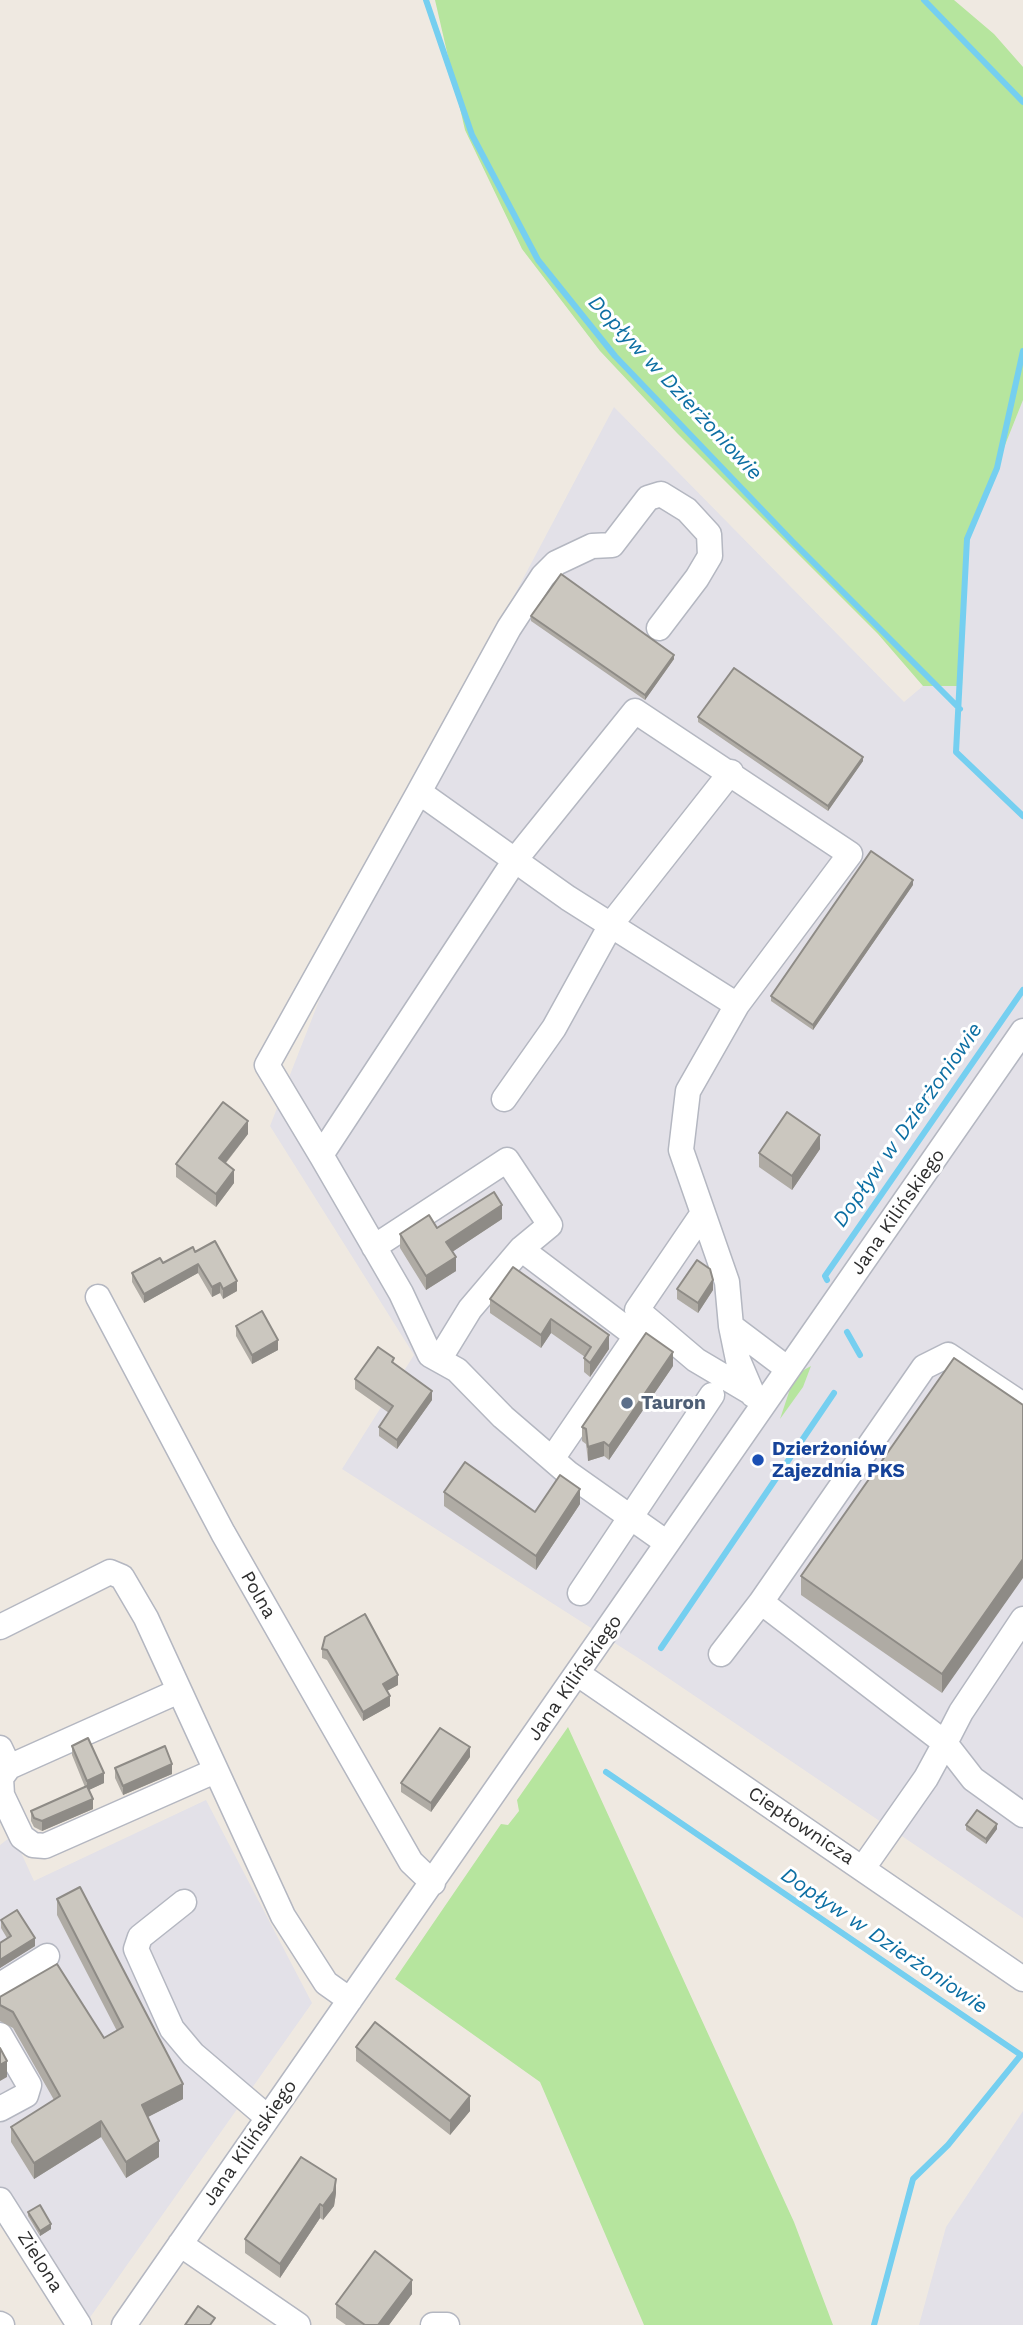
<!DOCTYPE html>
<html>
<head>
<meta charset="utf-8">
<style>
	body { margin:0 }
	canvas { display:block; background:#efe9e1 }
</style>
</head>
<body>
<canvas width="1023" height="2325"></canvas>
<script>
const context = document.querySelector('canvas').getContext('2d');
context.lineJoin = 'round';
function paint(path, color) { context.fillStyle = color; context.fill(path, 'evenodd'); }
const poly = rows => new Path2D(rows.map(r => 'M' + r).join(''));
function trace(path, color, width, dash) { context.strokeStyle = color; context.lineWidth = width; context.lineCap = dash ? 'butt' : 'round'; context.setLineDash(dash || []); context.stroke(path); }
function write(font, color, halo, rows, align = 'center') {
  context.font = font + ' "Work Sans",sans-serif'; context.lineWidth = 6; context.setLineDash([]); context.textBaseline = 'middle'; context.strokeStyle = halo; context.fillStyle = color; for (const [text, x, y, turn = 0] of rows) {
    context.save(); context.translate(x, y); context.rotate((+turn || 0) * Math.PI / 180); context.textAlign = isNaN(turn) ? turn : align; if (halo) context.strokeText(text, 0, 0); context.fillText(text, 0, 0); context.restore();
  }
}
paint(poly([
	[1023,400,1023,1918,646,1663,342,1469,414,1355,270,1126,374,860,614,407,904,702,923,686,962,686,968,538],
	[206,1800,312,2003,86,2323,0,2187,0,1845,13,1835,34,1881],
	[1023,2111,1023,2325,919,2325,946,2227]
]), '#e3e1e8');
paint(poly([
	[435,0,954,0,994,34,1023,67,1023,400,968,538,962,686,923,686,878,634,677,433,600,351,522,249,465,130],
	[811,1366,803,1387,780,1419,792,1383,802,1371],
	[568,1727,794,2222,833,2325,644,2325,540,2082,395,1979,501,1824,508,1825,519,1811,517,1800]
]), '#b6e59e');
trace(poly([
	[426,0,472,135,538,260,615,356,793,542,960,709],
	[924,0,1023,102],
	[1023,351,997,468,967,539,956,752,1023,816],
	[827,1280,825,1276,1023,990],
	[847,1332,860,1355],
	[661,1648,834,1393],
	[606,1772,1021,2055,948,2145,913,2179,874,2325]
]), '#75cff0', 6);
const minor = poly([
	[659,628,697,578,710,556,709,534,687,510,661,494,648,498,612,545,592,546,556,563,543,576,509,628,419,792,568,898,737,1005,688,1091,681,1150,727,1282,731,1326,788,1369],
	[419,792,267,1065,321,1155,515,860,635,711,850,854,737,1005],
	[504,1099,554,1028,612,923,731,772],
	[321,1155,401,1293,430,1355,457,1370,503,1417,568,1473,667,1543],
	[703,1213,637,1310,696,1360,750,1392],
	[374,1247,507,1160,550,1225,521,1249],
	[98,1297,223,1533,312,1689,411,1862,433,1883],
	[731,1326,738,1360,753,1395],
	[440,1358,470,1309,521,1249,636,1336,552,1459],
	[580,1593,712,1395],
	[761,1602,924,1367,948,1355,1023,1405],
	[0,1627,110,1572,122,1577,146,1618,283,1916,326,1983,350,2000],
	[721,1654,761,1602,945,1743,961,1712,1023,1619],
	[578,1674,1023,1979],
	[0,1748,9,1767,1,1778,2,1795,22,1837,33,1845,45,1846,215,1771],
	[9,1767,179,1691],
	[863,1868,926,1778,945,1743,973,1779,1023,1815],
	[184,1902,140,1937,136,1949,172,2029,193,2054,267,2117],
	[0,1985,47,1956],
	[0,2035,29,2085,26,2095,0,2109],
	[0,2200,79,2325],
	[180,2244,298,2325],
	[0,2324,2,2325],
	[124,2325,1023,1031],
	[433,2325,447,2325]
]);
trace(minor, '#b4b7c1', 27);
trace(minor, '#fff', 24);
paint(poly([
	[531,616,674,659,645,700,531,621],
	[698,717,863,761,828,811,698,722],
	[913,885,813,1030,771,1001,771,996],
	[248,1134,226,1163,234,1183,216,1207,176,1177,176,1164],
	[820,1149,792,1190,759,1167,759,1153],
	[502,1219,452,1252,456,1271,426,1290,400,1248,400,1234],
	[195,1252,237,1291,223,1299,220,1293,212,1297,198,1273,144,1303,132,1282,132,1273,163,1263],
	[677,1289,713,1290,698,1313,677,1299],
	[490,1299,609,1335,609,1349,590,1377,584,1372,584,1358,585,1357,551,1333,541,1348,490,1313],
	[236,1326,278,1350,252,1364,236,1336],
	[954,1358,942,1693,801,1595,801,1576],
	[394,1363,432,1400,397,1449,379,1436,379,1427,389,1413,355,1389,355,1379],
	[673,1366,609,1460,604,1456,588,1461,586,1444,582,1441,582,1427],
	[444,1492,535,1512,580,1504,536,1570,444,1506],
	[325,1637,398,1685,387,1691,390,1706,363,1721,327,1660,322,1658,322,1649],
	[72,1746,104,1783,88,1790,93,1809,42,1831,34,1827,31,1821,31,1811,85,1787,72,1755],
	[470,1757,431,1812,401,1792,401,1783],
	[115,1768,172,1774,123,1795,115,1778],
	[966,1825,997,1829,986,1844,966,1830],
	[57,1899,183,2099,148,2117,159,2157,126,2178,101,2137,34,2179,11,2142,11,2127,54,2100,13,2028,0,2021,0,1997,104,2038,117,2031,57,1915],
	[1,1920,35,1946,0,1968,0,1943,7,1938,1,1928],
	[356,2047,470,2111,450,2135,356,2061],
	[336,2193,334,2206,323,2220,320,2218,280,2278,245,2253,245,2239],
	[28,2212,51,2229,40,2236,28,2216],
	[412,2294,389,2325,346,2325,336,2318,336,2304]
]), '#afaba4');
paint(poly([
	[674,655,674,659,645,700,645,695],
	[863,757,863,761,828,811,828,806],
	[913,880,913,885,813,1030,813,1025],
	[248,1121,248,1134,219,1171,219,1158],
	[820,1135,820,1149,792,1190,792,1176],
	[234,1170,234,1183,216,1207,216,1194],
	[502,1205,502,1219,446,1256,446,1242],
	[456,1257,456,1271,426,1290,426,1276],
	[198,1264,198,1273,144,1303,144,1294],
	[713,1280,713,1290,698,1313,698,1303],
	[237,1281,237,1291,223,1299,223,1289],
	[220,1283,220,1293,212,1297,212,1287],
	[551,1319,551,1333,541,1348,541,1335],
	[609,1335,609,1349,590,1377,590,1363],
	[278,1340,278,1350,252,1364,252,1355],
	[673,1352,673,1366,609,1460,609,1446],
	[432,1391,432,1400,397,1449,397,1440],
	[604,1442,604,1456,588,1461,588,1447],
	[580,1489,580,1504,536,1570,536,1556],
	[1023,1559,1023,1578,942,1693,942,1674],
	[398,1675,398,1685,383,1693,383,1684],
	[390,1696,390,1706,363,1721,363,1712],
	[470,1747,470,1757,431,1812,431,1803],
	[172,1764,172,1774,123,1795,123,1786],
	[104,1773,104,1783,87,1791,87,1781],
	[93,1799,93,1809,42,1831,42,1821],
	[997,1824,997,1829,986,1844,986,1839],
	[35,1938,35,1946,0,1968,0,1960],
	[7,2061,7,2077,0,2081,0,2065],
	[183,2084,183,2099,142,2120,142,2105],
	[470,2096,470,2111,450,2135,450,2121],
	[101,2121,101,2137,34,2179,34,2163],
	[159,2141,159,2157,126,2178,126,2162],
	[336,2179,336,2193,334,2206,323,2220,323,2206],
	[320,2204,320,2218,280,2278,280,2264],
	[51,2224,51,2229,40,2236,40,2231],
	[412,2280,412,2294,389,2325,378,2325]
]), '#8e8b86');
const building = poly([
	[561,574,674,655,645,695,531,616,561,574],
	[734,668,863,757,828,806,698,717,734,668],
	[871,851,913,880,813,1025,771,996,871,851],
	[223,1102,248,1121,219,1158,234,1170,216,1194,176,1164,223,1102],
	[787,1112,820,1135,792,1176,759,1153,787,1112],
	[494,1192,502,1205,446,1242,456,1257,426,1276,400,1234,429,1215,437,1228,494,1192],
	[215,1241,237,1281,223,1289,220,1283,212,1287,198,1264,144,1294,132,1273,160,1258,163,1263,193,1247,195,1252,215,1241],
	[697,1260,710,1269,713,1280,698,1303,677,1289,697,1260],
	[513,1267,609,1335,590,1363,584,1358,591,1347,551,1319,541,1335,490,1299,513,1267],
	[262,1311,278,1340,252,1355,236,1326,262,1311],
	[646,1333,673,1352,609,1446,604,1442,588,1447,586,1429,582,1427,646,1333],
	[378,1347,394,1358,392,1362,432,1391,397,1440,379,1427,393,1406,355,1379,378,1347],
	[954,1358,1023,1405,1023,1559,942,1674,801,1576,954,1358],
	[465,1462,535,1512,560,1475,580,1489,536,1556,444,1492,465,1462],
	[365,1614,398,1675,383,1684,390,1696,363,1712,327,1650,322,1649,325,1637,365,1614],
	[440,1728,470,1747,431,1803,401,1783,440,1728],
	[88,1738,104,1773,87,1781,72,1746,88,1738],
	[165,1746,172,1764,123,1786,115,1768,165,1746],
	[87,1786,93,1799,42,1821,34,1818,31,1811,87,1786],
	[977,1810,997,1824,986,1839,966,1825,977,1810],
	[80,1887,183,2084,142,2105,159,2141,126,2162,101,2121,34,2163,11,2127,60,2096,13,2012,0,2005,0,1997,57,1964,104,2038,123,2027,57,1899,80,1887],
	[17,1910,35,1938,0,1960,0,1943,11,1936,1,1920,17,1910],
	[375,2022,470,2096,450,2121,356,2047,375,2022],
	[0,2048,7,2061,0,2065,0,2048],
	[301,2157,336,2179,334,2191,323,2206,320,2204,280,2264,245,2239,301,2157],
	[40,2205,51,2224,40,2231,28,2212,40,2205],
	[375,2251,412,2280,378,2325,365,2325,336,2304,375,2251],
	[198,2306,215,2318,210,2325,185,2325,198,2306]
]);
paint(building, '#cbc7bf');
trace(building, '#8e8b86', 2);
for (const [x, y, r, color] of [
	[627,1403,7,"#5c6f8a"],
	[758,1460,7,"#1a4fb4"]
]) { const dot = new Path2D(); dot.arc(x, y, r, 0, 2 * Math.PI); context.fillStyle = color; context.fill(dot); trace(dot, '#fff', 2.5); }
write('19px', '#2e2e2e', '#fff', [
	["Jana Kilińskiego",898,1212,-55],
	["Polna",258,1595,60],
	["Jana Kilińskiego",575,1678,-55],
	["Ciepłownicza",801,1826,34],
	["Jana Kilińskiego",250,2143,-55],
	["Zielona",40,2262,58]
]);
write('bold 19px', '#4e5e75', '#fff', [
	["Tauron",641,1403]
], 'left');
write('bold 19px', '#164399', '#fff', [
	["Dzierżoniów",772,1449],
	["Zajezdnia PKS",772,1471]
], 'left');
write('italic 21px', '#0d6fa3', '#fff', [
	["Dopływ w Dzierżoniowie",675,388,47],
	["Dopływ w Dzierżoniowie",908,1125,-55],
	["Dopływ w Dzierżoniowie",884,1941,34]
]);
</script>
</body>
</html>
